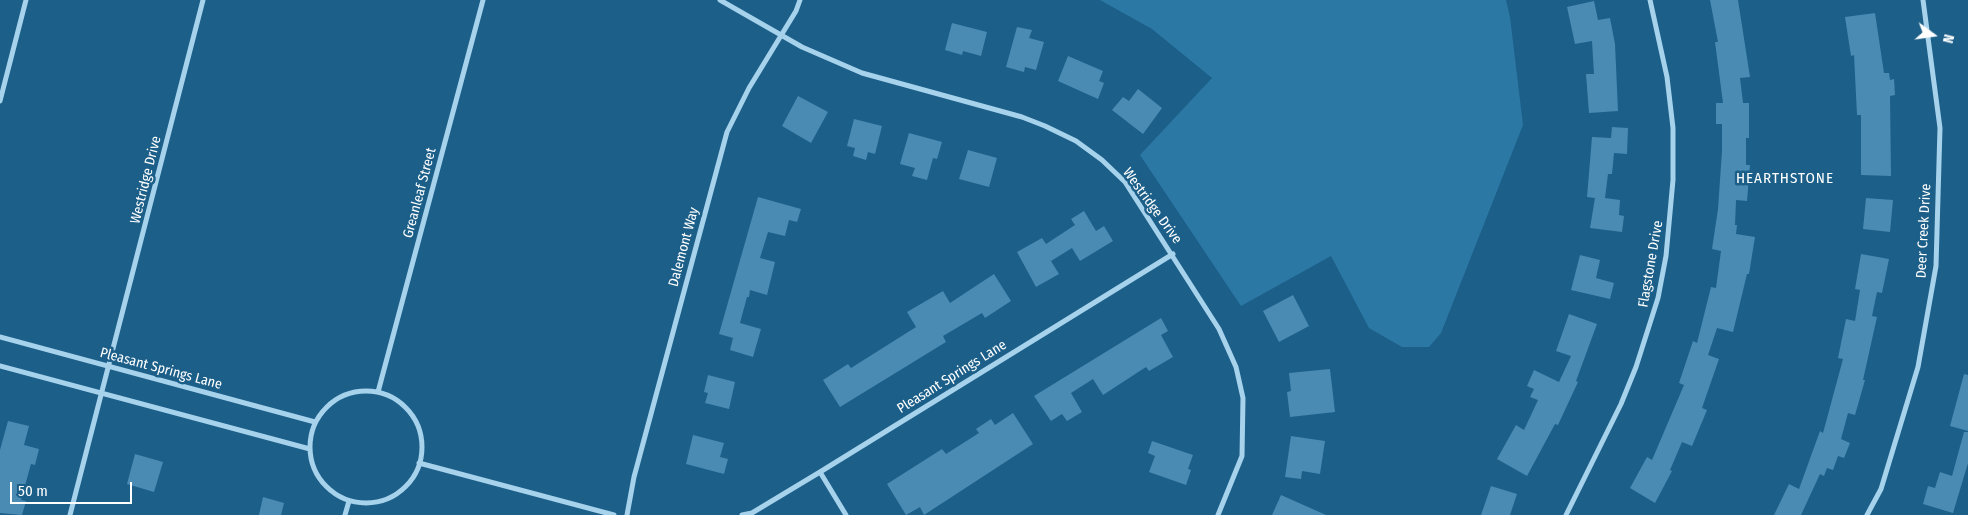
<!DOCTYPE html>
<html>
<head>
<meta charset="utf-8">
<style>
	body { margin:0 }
	#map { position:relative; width:1968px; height:515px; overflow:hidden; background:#1c5f89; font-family:"Fira Sans Condensed",sans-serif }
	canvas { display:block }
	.north { position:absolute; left:1908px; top:10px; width:50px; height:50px; -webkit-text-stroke:4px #1c5f89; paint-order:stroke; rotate:104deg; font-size:14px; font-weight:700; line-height:20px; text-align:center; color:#fff }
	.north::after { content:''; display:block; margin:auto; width:18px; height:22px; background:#fff; clip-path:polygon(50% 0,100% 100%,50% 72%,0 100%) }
	.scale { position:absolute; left:10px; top:482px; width:122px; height:22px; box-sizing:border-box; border:2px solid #fff; border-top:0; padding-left:6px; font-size:15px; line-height:18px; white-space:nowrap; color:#fff; -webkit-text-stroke:4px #1c5f89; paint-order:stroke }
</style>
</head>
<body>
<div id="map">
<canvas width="1968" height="515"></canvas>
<div class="north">N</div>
<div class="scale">50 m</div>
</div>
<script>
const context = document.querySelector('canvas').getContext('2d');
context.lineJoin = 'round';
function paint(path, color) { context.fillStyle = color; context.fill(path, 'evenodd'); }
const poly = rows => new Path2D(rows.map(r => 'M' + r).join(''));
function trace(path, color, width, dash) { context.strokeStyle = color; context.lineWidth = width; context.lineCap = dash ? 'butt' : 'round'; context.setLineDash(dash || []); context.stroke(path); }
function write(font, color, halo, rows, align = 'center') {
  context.font = font + ' "Fira Sans Condensed",sans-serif'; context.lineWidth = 5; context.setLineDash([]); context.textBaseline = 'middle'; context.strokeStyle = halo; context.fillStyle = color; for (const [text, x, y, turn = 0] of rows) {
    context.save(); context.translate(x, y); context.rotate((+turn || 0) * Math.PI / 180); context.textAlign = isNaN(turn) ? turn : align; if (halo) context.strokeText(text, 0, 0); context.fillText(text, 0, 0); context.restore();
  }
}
paint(poly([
	[1100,0,1506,0,1510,17,1523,125,1441,333,1429,347,1402,347,1369,328,1331,256,1241,306,1140,155,1212,78,1152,29]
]), '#2c78a5');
paint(poly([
	[1710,0,1738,0,1750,77,1740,78,1743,103,1749,103,1749,138,1746,138,1746,165,1750,165,1747,201,1736,200,1735,225,1737,225,1736,234,1755,237,1749,274,1747,274,1733,332,1717,328,1708,355,1719,359,1702,408,1707,410,1692,446,1682,442,1670,470,1672,471,1655,503,1630,488,1647,457,1652,460,1684,385,1679,383,1693,341,1697,343,1711,287,1716,288,1721,251,1712,249,1718,209,1722,151,1722,124,1716,124,1716,103,1723,103,1715,42,1718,42],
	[1594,1,1598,20,1610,18,1615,44,1618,111,1589,113,1586,74,1594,74,1592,41,1575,44,1567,7],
	[1875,13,1884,73,1889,73,1890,80,1894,79,1895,95,1890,96,1891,176,1861,175,1861,115,1857,115,1854,55,1851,56,1845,17],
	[952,23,987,32,981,56,963,51,962,55,945,50],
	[1017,27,1032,30,1029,38,1044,42,1036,70,1025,67,1024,72,1006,67],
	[1068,56,1103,71,1099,81,1104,83,1098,99,1058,81],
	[1138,89,1162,108,1143,134,1112,110,1123,97,1129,101],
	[798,96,828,112,811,143,782,126],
	[854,119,882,126,875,154,868,152,866,160,853,156,855,148,847,146],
	[1612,127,1628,128,1627,154,1614,153,1612,174,1608,174,1605,198,1620,200,1619,215,1624,216,1622,232,1590,228,1595,198,1587,197,1592,137,1611,138],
	[909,133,942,142,937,159,933,158,927,180,912,176,915,168,900,164],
	[968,150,997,158,989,187,959,179],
	[758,197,801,209,797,222,789,220,785,236,768,232,760,258,775,262,767,295,750,290,749,297,747,297,740,323,761,329,753,357,730,350,733,338,719,334],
	[1866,198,1893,200,1890,232,1863,229],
	[1084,211,1096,231,1104,226,1113,241,1080,261,1072,248,1051,261,1059,274,1036,287,1017,252,1042,238,1046,244,1075,225,1071,219],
	[1861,254,1889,259,1882,293,1877,292,1872,316,1877,317,1863,380,1865,380,1855,415,1848,413,1841,439,1850,443,1844,458,1838,456,1833,470,1827,468,1824,476,1820,474,1801,515,1774,515,1789,484,1799,489,1820,431,1823,433,1843,359,1838,358,1846,319,1855,321,1860,290,1855,289],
	[1580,255,1600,260,1596,278,1614,283,1610,299,1571,290],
	[994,274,1011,301,985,318,982,313,943,336,946,342,840,407,823,380,848,364,851,368,916,327,907,312,943,291,950,303],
	[1293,295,1309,326,1279,342,1263,311],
	[1569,314,1597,324,1576,381,1578,382,1558,425,1555,424,1527,476,1497,459,1516,425,1524,430,1538,400,1530,397,1534,389,1527,386,1534,370,1559,382,1571,356,1556,351],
	[1161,318,1168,331,1161,335,1173,357,1149,371,1146,367,1103,395,1093,379,1071,393,1082,412,1067,421,1062,414,1051,421,1034,396],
	[1330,369,1335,412,1290,417,1287,392,1291,391,1289,373],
	[1964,374,1968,375,1968,431,1950,426],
	[708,375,735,382,729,409,705,403,708,393,704,392],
	[1013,413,1033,444,924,515,920,507,906,515,887,484,942,449,946,454,979,433,976,429,991,419,995,425],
	[8,421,29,426,24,445,39,449,35,465,31,464,21,500,26,501,22,515,0,513,0,450],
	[1964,432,1968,432,1968,463,1953,513,1923,504,1928,486,1935,488,1940,472,1952,476],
	[693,435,724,443,720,457,728,459,724,474,686,464],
	[1291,436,1325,441,1320,474,1302,471,1301,479,1285,477],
	[1152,441,1193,455,1188,469,1191,470,1186,485,1149,472,1155,456,1148,453],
	[135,454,163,462,154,492,127,484],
	[1491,486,1517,494,1510,515,1481,515],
	[1281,495,1326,515,1272,515],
	[263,497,284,503,281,515,259,515]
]), '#498bb3');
trace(poly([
	[720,0,802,47,862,73,1022,117,1045,126,1076,141,1102,160,1125,182,1219,329,1236,367,1243,398,1242,456,1218,515],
	[0,101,26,0],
	[0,337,315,422],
	[0,366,310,449],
	'310 447a56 56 0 1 1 112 0a56 56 0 1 1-112 0Z',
	[378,392,483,0],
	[419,463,614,515],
	[820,472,846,515],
	[70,515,203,0],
	[345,515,349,501],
	[627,515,634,477,727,132,749,88,796,11,800,0],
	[742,515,752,513,820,472,1173,254],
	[1566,515,1621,404,1636,367,1658,298,1666,256,1673,180,1673,128,1667,77,1650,0],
	[1867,515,1881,489,1918,367,1936,266,1940,128,1923,0]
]), '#a6d2ec', 5);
write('14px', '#fff', '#1c5f89', [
	["Westridge Drive",146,180,-76],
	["Greanleaf Street",420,193,-75],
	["Westridge Drive",1152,206,54],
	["Deer Creek Drive",1924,231,-87],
	["Dalemont Way",684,247,-75],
	["Flagstone Drive",1651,264,-80],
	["Pleasant Springs Lane",161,369,15],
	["Pleasant Springs Lane",952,377,-32]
]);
context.letterSpacing = '1px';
write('15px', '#fff', '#1c5f89', [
	["HEARTHSTONE",1785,179]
]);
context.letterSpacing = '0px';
</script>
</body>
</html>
